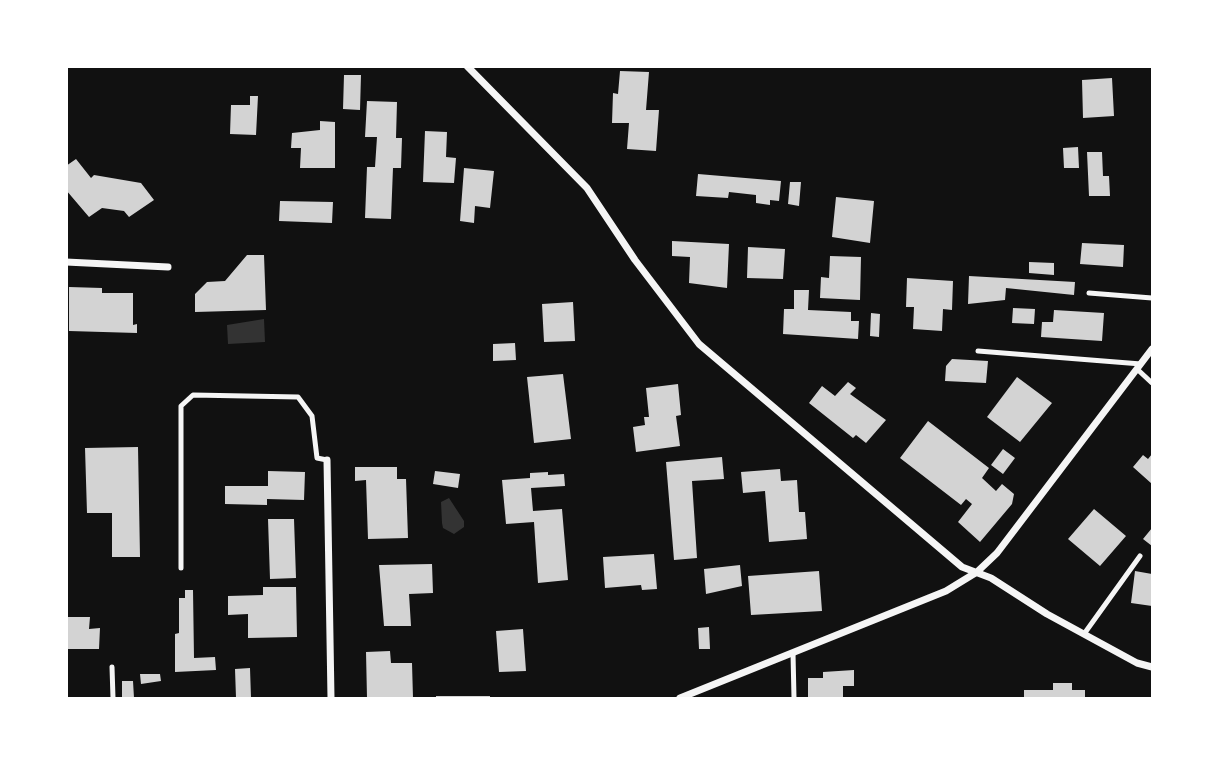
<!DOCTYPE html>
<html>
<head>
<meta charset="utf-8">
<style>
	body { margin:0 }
	#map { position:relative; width:1219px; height:765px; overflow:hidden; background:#111; font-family:"Roboto Condensed",sans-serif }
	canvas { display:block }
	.frame { position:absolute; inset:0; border:68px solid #fff; pointer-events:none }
</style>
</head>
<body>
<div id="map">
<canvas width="1219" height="765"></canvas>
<div class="frame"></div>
</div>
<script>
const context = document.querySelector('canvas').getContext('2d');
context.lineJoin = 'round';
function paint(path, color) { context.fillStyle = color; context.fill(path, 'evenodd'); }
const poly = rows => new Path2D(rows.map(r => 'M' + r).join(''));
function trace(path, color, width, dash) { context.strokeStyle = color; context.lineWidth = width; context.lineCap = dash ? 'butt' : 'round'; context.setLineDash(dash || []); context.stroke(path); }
paint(poly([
	[264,319,265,342,228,344,227,325],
	[449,498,464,521,464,527,454,534,443,528,442,523,441,502]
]), '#333');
paint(poly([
	[620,71,649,72,646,110,659,110,656,151,627,149,629,123,612,123,613,93,618,94],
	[344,75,361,75,360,110,343,109],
	[1112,78,1114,116,1083,118,1082,80],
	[250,96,258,96,256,135,230,134,231,105,250,105],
	[367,101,397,102,396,138,402,138,401,168,393,168,391,219,365,218,367,167,375,167,377,137,365,137],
	[320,121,335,122,335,168,300,168,301,148,291,148,292,133,320,130],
	[425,131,447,132,446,157,456,158,454,183,423,182],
	[1078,147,1079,168,1064,168,1063,148],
	[1087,152,1102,152,1103,176,1109,176,1110,196,1089,196],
	[76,159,91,178,94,175,141,183,154,200,129,217,124,211,102,208,89,217,66,190,66,166],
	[464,168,494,171,490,208,475,206,474,223,460,221],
	[698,174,781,181,779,201,770,200,770,205,756,203,756,195,729,192,728,198,696,196],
	[790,182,801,182,799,206,788,204],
	[836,197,874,201,870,243,832,237],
	[280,201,333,202,332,223,279,221],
	[672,241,729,244,727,288,689,283,690,257,672,256],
	[1082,243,1124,245,1123,267,1080,264],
	[748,247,785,249,783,279,747,278],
	[247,255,264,255,266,310,195,312,195,294,207,282,225,281],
	[830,256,861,257,860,300,820,298,821,277,829,278],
	[1029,262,1054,263,1054,275,1029,273],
	[969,276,1075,282,1074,295,1006,288,1005,300,968,304],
	[907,278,953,281,952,310,943,309,942,331,913,329,914,307,906,307],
	[69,287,102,288,102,293,133,293,133,325,137,324,137,333,69,331],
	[794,290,809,290,808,310,851,312,851,321,859,321,858,339,783,334,784,309,794,309],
	[573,302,575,341,544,342,542,304],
	[1013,308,1035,309,1034,324,1012,323],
	[1054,310,1104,313,1102,341,1041,337,1042,322,1053,322],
	[871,313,880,314,879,337,870,336],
	[515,343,516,360,493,361,493,344],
	[952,359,988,361,986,383,945,381,946,366],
	[563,374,571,439,534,443,527,377],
	[1017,377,1052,403,1020,442,987,417],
	[848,382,856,388,850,394,886,420,866,443,856,435,853,438,809,403,822,386,835,396],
	[678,384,681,415,676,416,680,446,636,452,633,427,645,425,644,417,649,417,646,388],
	[928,421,989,468,982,478,996,491,1002,484,1014,494,1012,504,980,542,958,522,972,504,966,499,961,505,900,458],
	[138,447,140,557,112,557,112,513,87,513,85,448],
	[1003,449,1015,458,1003,474,991,465],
	[1152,454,1152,484,1133,467,1143,455,1148,459],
	[722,457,724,479,692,481,697,558,674,560,666,462],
	[355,467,397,467,397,479,406,479,408,538,368,539,366,480,355,481],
	[780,469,781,481,797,480,799,512,805,512,807,539,769,542,765,491,743,493,741,472],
	[268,471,305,472,304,500,267,499,267,505,225,504,225,486,268,486],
	[435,471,460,474,458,488,433,484],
	[548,472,548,475,564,474,565,486,531,488,533,511,562,509,568,580,538,583,534,522,506,524,502,480,530,478,530,473],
	[1094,509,1126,536,1100,566,1068,539],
	[268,519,294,519,296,578,270,579],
	[1152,528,1152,546,1143,539],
	[654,554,657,589,642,590,641,585,605,588,603,557],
	[432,564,433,593,409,594,411,626,384,626,379,565],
	[740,565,742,586,706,594,704,569],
	[819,571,822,611,751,615,748,576],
	[1135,571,1152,574,1152,606,1131,603],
	[263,587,296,587,297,637,248,638,248,614,228,615,228,596,263,595],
	[185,590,193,590,194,658,215,657,216,670,175,672,175,634,179,633,179,598,185,598],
	[66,617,90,617,89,629,100,628,99,649,66,649],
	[709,627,710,649,699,649,698,628],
	[523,629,526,671,499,672,496,631],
	[390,651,391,663,412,663,413,698,367,698,366,652],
	[250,668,251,698,236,698,235,669],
	[854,670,854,686,843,686,843,698,808,698,808,678,823,678,823,672],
	[140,674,160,674,161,681,141,684],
	[122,681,133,681,134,698,122,698],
	[1053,683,1072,683,1072,690,1085,690,1085,698,1024,698,1024,690,1053,690],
	[436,696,490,696,490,698,436,698]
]), '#d3d3d3');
trace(poly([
	[1089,293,1152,298],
	[978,351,1141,364],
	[1137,369,1152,383],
	[181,568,181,406,193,395,298,397,312,416,317,458,327,460],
	[1084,634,1140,556],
	[793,653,794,698],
	[112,667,113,698]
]), '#f5f5f5', 5);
trace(poly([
	[467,66,587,188,635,260,699,344,962,567,991,578,1047,614,1137,663,1152,667],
	[66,262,168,267],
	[327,460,331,698],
	[680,698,946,591,977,572,997,553,1152,349]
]), '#f5f5f5', 7);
</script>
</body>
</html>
